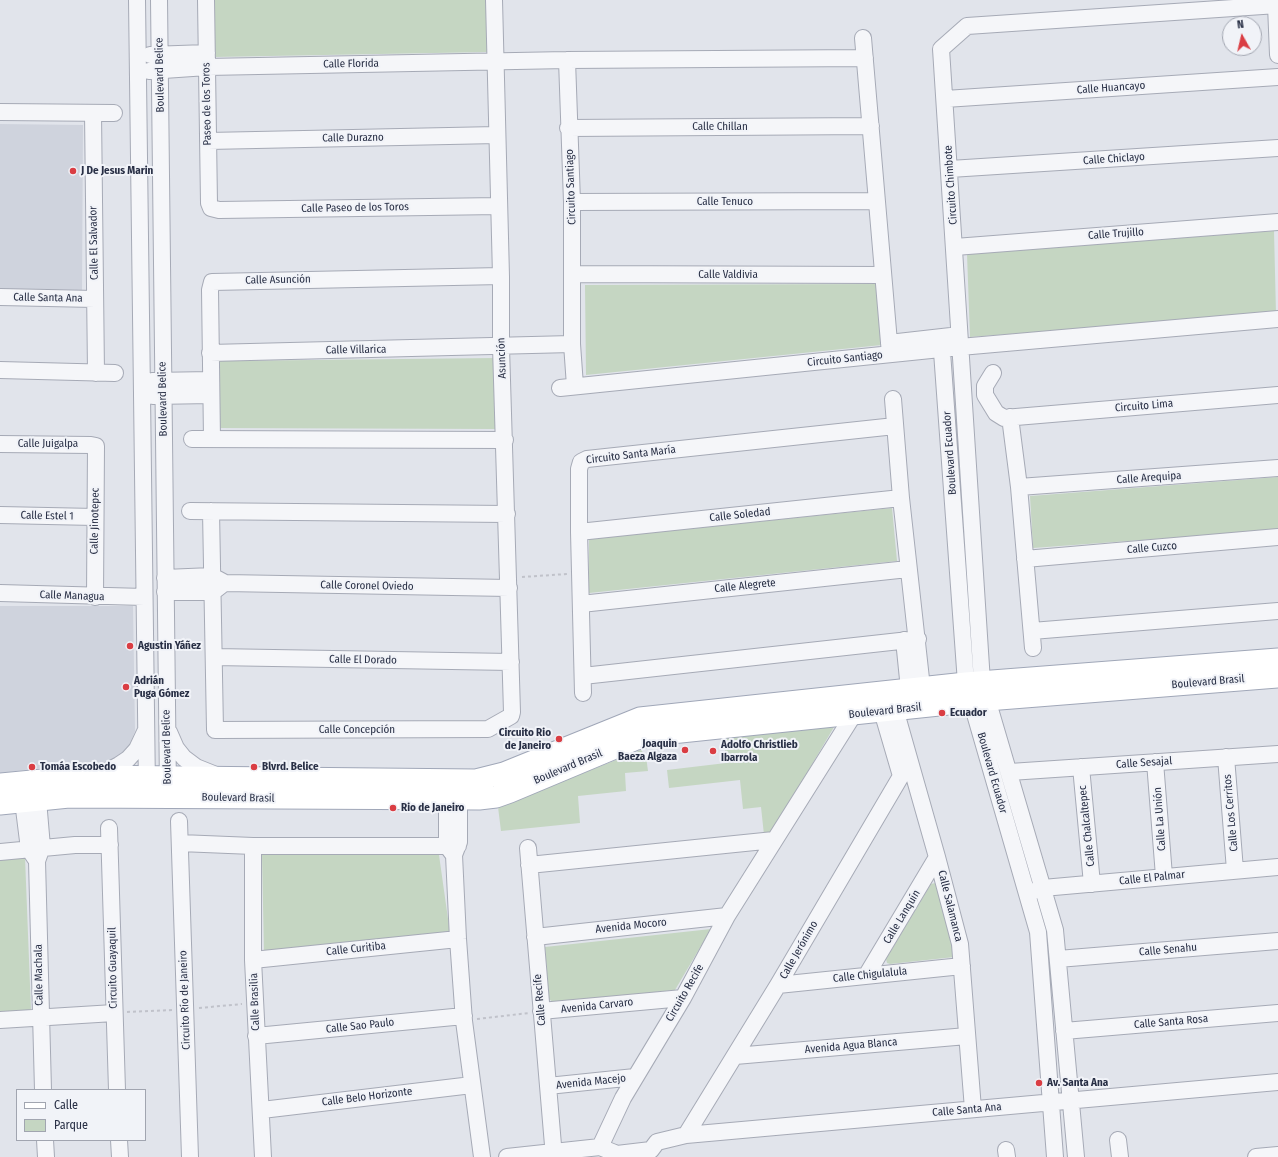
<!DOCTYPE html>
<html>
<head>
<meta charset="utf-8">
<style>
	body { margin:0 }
	#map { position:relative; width:1278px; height:1157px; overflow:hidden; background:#e1e4eb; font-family:"Fira Sans Condensed",sans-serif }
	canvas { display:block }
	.legend { position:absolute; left:16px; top:1089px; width:130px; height:52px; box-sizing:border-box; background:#f1f3f8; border:1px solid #a1a5b0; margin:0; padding:5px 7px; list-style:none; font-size:12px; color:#282f45 }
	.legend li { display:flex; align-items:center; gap:8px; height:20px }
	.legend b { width:20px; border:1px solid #a1a5b0 }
	.north { position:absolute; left:1222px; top:16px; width:40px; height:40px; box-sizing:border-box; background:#f1f3f8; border:1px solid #a1a5b0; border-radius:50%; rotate:352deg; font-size:11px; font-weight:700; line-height:16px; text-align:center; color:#282f45 }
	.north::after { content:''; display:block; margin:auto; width:14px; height:18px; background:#da3d43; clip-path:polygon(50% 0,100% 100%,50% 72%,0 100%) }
</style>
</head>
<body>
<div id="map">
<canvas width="1278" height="1157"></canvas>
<ul class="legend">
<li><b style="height:5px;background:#fff"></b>Calle</li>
<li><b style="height:11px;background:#c5d6c2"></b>Parque</li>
</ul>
<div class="north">N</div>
</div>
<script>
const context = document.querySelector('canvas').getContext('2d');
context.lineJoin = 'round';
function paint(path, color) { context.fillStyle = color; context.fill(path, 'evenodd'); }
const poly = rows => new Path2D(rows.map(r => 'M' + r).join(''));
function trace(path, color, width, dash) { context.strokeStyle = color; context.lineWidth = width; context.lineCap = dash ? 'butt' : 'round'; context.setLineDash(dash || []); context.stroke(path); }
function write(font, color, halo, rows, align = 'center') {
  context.font = font + ' "Fira Sans Condensed",sans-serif'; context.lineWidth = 4; context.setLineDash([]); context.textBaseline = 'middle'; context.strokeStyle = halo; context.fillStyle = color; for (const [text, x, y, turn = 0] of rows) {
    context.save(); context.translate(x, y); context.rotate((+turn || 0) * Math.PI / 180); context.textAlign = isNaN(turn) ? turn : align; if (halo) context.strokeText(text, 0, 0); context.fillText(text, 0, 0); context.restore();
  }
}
paint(poly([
	[0,124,83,125,82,290,0,289],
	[0,606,133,606,135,731,128,750,112,762,96,767,49,767,0,773]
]), '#cfd3dd');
paint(poly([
	[214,0,488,0,489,52,214,57],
	[1274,231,1276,314,970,337,967,254],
	[878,284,882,345,586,375,585,285],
	[495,358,496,429,219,428,218,361],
	[1278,477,1278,530,1033,548,1030,496],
	[892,508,897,561,589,593,589,539],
	[834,727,771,834,764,835,761,807,743,809,740,780,669,788,667,770,726,763,724,738],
	[641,750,646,756,648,771,625,773,626,791,578,796,580,823,501,831,498,807],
	[262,855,439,855,450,933,264,953],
	[25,857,31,1011,0,1013,0,859],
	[935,883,953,942,954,957,890,964,887,963,886,959,931,884],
	[711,929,675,990,554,1003,549,999,545,947]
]), '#c5d6c2');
const minor = poly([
	[137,0,147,788],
	[159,0,168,788],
	[206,0,209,203,211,208,219,210,499,206],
	[1276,5,1278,55],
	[863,38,890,354],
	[150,55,207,53],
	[567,60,572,202,572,344,575,386],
	[149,71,207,67,567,60,865,58],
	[945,99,1278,77],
	[0,112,114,113],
	[93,113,96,373],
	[568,128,871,126],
	[208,141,497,135],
	[950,169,1278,148],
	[572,202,877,201],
	[955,247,1278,222],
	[573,274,883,275],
	[0,297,95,299],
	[941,338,966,683,1038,932,1055,1157],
	[889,343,951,336],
	[210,353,572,344],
	[0,370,115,373],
	[993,373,985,386,985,395,996,413,1004,418,1278,395],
	[152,381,211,380],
	[560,388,960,347,1278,319],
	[153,396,211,395],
	[893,399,901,498,922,688],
	[1010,417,1019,487,1033,648],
	[192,439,505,440],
	[212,439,210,290,212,282,501,276],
	[0,444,91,445,96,446,95,597],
	[1019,487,1278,468],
	[190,511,507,514],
	[211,511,215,730,488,729,511,716,512,712,501,347,501,276,494,0],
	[0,515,95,517],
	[579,532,901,498],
	[1025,559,1278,537],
	[165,578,212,576,225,583,509,588],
	[165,592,213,592,222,585],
	[0,593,144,597],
	[581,604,908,569],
	[1032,631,1278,611],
	[904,640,909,689],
	[214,657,511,662],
	[583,676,918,639],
	[583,693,579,532,579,469,581,462,587,459,895,426],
	[895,709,937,857,960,944,973,1109],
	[882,711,901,776],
	[169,732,176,748,184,758,196,767,216,775],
	[1226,757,1235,870],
	[1155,762,1164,876],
	[1081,767,1092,884],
	[1010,772,1278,754],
	[100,775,119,765,128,759,137,749,145,732],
	[38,800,42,847,37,861,43,1090],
	[447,800,447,846,453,854],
	[459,800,459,842,454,855,458,939,464,1021,482,1157],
	[23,801,29,849,35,858],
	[179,821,190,1157],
	[109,828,117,1090],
	[180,843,253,846,458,846],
	[253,846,253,960,263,1157],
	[528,848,554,1157],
	[0,852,75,845,110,845],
	[529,865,774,840],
	[1034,891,1043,888,1278,867],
	[535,937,727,916],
	[1058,959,1278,941],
	[253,960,458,939],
	[866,976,937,857],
	[778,985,962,966],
	[541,1011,683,998],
	[0,1020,114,1013],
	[1064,1031,1278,1013],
	[256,1036,464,1016],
	[735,1056,967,1036],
	[548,1086,635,1077],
	[262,1110,472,1085],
	[686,1135,778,985,901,776,910,764],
	[45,1140,46,1157],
	[119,1140,120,1157],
	[1118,1140,1120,1157],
	[600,1147,623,1098,683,998,727,916,854,714],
	[1006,1150,1007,1157],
	[507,1157,600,1147,617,1154,651,1150,657,1142,686,1135,1278,1082],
	[1076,1157,1055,930,982,682,941,49,967,26,1278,5],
	[1256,1157,1278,1155]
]);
const major = poly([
	[0,784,84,776,476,780,504,773,640,718,966,683,1278,659],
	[0,804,69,797,479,799,496,797,510,792,634,740,652,735,987,700,1278,677]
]);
trace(minor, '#a6aab6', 18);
trace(major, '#a0a7b8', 23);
trace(poly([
	[522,577,567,574],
	[199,1008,242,1004],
	[127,1012,173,1010],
	[477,1019,529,1013]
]), '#c0c2ca', 2, [3, 3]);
trace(minor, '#f5f6f9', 16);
trace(major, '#fff', 21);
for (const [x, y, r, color] of [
	[73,171,4,"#da3d43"],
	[130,646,4,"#da3d43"],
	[126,687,4,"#da3d43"],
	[942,713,4,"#da3d43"],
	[559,739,4,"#da3d43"],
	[685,750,4,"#da3d43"],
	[713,751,4,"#da3d43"],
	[32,767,4,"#da3d43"],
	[254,767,4,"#da3d43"],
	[393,808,4,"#da3d43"],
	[1039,1083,4,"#da3d43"]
]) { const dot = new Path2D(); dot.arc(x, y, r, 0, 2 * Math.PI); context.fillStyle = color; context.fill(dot); trace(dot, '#f1f3f8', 1.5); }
write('11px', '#282f45', '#f1f3f8', [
	["Calle Florida",351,64,-1],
	["Boulevard Belice",160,75,-91],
	["Calle Huancayo",1111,88,-4],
	["Paseo de los Toros",207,104,-91],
	["Calle Chillan",720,127],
	["Calle Durazno",353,138,-1],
	["Calle Chiclayo",1114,159,-4],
	["Circuito Chimbote",951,185,-94],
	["Circuito Santiago",571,187,-92],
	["Calle Tenuco",725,202],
	["Calle Paseo de los Toros",355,208,-1],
	["Calle Trujillo",1116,234,-4],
	["Calle El Salvador",94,243,-91],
	["Calle Valdivia",728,275],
	["Calle Asunción",278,280,-1],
	["Calle Santa Ana",48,298,1],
	["Calle Villarica",356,350,-1],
	["Asunción",502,358,-92],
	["Circuito Santiago",845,359,-6],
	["Boulevard Belice",163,399,-91],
	["Circuito Lima",1144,406,-5],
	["Calle Juigalpa",48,444],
	["Boulevard Ecuador",950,453,-94],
	["Circuito Santa María",631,455,-7],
	["Calle Arequipa",1149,478,-4],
	["Calle Soledad",740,515,-6],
	["Calle Estel 1",47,516,1],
	["Calle Jinotepec",95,521,-89],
	["Calle Cuzco",1152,548,-5],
	["Calle Coronel Oviedo",367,586,1],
	["Calle Alegrete",745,586,-6],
	["Calle Managua",72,596,2],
	["Calle El Dorado",363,660,1],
	["Boulevard Brasil",1208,682,-5],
	["Boulevard Brasil",885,711,-6],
	["Calle Concepción",357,730],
	["Boulevard Belice",167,747,-91],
	["Calle Sesajal",1144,763,-4],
	["Boulevard Brasil",568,767,-23],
	["Boulevard Ecuador",992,773,74],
	["Boulevard Brasil",238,798,1],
	["Calle Los Cerritos",1231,813,-95],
	["Calle La Unión",1160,819,-94],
	["Calle Chalcaltepec",1087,826,-96],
	["Calle El Palmar",1152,878,-6],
	["Calle Salamanca",950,906,76],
	["Calle Lanquín",902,917,-59],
	["Avenida Mocoro",631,926,-6],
	["Calle Curitiba",356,949,-6],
	["Calle Jerónimo",799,950,-60],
	["Calle Senahu",1168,950,-5],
	["Circuito Guayaquil",113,968,-91],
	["Calle Machala",39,975,-91],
	["Calle Chigulalula",870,975,-6],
	["Circuito Recife",685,993,-60],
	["Circuito Río de Janeiro",185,1000,-92],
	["Calle Recife",540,1000,-95],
	["Calle Brasilia",255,1002,-92],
	["Avenida Carvaro",597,1006,-6],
	["Calle Santa Rosa",1171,1022,-5],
	["Calle Sao Paulo",360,1026,-6],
	["Avenida Agua Blanca",851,1046,-5],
	["Avenida Macejo",591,1082,-6],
	["Calle Belo Horizonte",367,1097,-7],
	["Calle Santa Ana",967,1110,-5]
]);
write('bold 11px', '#282f45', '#f1f3f8', [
	["J De Jesus Marin",81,171],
	["Agustin Yáñez",138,646],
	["Adrián",134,681],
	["Puga Gómez",134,694],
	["Ecuador",950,713],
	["Circuito Rio",551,733,"right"],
	["de Janeiro",551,746,"right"],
	["Joaquin",677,744,"right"],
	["Baeza Algaza",677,757,"right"],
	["Adolfo Christlieb",721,745],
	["Ibarrola",721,758],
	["Tomáa Escobedo",40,767],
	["Blvrd. Belice",262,767],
	["Rio de Janeiro",401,808],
	["Av. Santa Ana",1047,1083]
], 'left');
</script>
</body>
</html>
